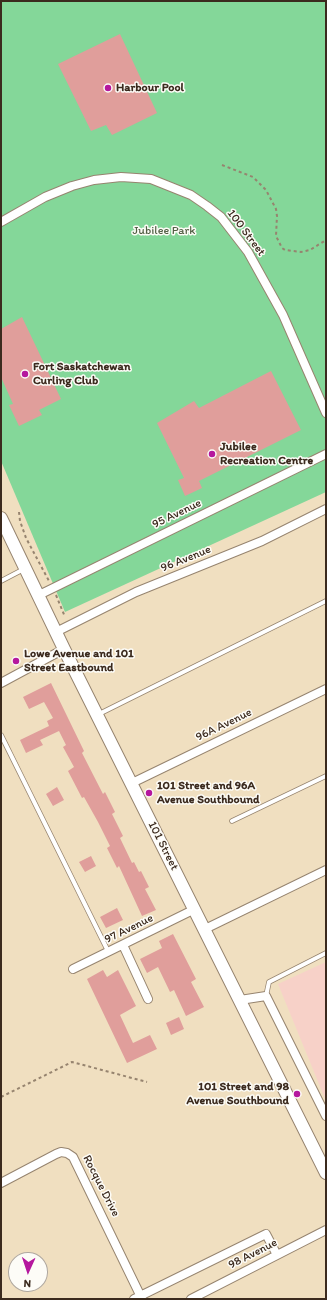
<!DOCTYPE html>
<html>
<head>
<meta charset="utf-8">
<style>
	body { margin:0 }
	#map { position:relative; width:327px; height:1300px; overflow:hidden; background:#f0dfc0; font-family:Itim,sans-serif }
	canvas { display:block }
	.frame { position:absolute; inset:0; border:2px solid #3b2a1e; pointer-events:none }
	.north { position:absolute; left:8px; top:1252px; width:40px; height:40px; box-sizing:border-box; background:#fdfcf7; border:1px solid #afa8a0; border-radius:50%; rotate:183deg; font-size:11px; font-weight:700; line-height:16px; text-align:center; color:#3b2a1e }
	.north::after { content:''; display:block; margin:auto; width:14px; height:18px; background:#b5179e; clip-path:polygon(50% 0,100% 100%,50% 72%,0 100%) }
</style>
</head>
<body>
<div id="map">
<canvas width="327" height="1300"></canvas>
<div class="frame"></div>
<div class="north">N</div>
</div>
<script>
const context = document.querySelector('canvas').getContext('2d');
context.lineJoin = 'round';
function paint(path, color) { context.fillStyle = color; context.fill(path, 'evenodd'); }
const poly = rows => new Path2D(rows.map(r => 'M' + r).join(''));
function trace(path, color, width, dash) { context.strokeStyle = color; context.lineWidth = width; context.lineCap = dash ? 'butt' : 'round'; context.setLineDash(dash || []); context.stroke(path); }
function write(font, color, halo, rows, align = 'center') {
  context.font = font + ' Itim,sans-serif'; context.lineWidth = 3; context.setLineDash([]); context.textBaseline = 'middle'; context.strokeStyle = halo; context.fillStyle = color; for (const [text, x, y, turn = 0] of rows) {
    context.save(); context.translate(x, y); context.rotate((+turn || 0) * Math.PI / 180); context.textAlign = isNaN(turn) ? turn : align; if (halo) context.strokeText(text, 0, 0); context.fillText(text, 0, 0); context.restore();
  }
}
paint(poly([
	[326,962,326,1101,278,984]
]), '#f7d1c8');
paint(poly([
	[1,1,326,1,326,492,65,612,1,461]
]), '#84d799');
paint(poly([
	[120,34,157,113,112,135,106,125,91,131,58,64],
	[22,317,61,399,39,410,42,415,19,426,9,405,13,404,1,377,1,329],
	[271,371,301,430,199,481,202,488,185,496,178,480,184,478,157,423,194,401,199,408],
	[51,683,84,751,82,753,103,794,105,792,115,812,112,814,123,836,120,838,132,863,134,862,139,872,141,871,149,887,145,889,156,910,142,916,119,866,117,868,107,848,110,846,98,822,84,797,82,798,68,771,74,767,63,747,66,745,59,731,40,740,43,745,26,753,20,740,49,726,47,721,53,718,44,702,29,709,23,697],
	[57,787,64,800,53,806,46,794],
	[91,856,96,866,85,872,79,862],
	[117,908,123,920,106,928,100,917],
	[173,934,196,979,191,982,204,1007,186,1016,174,990,170,992,158,967,147,973,140,959,162,948,159,941],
	[103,970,107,977,118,970,136,1006,120,1015,133,1043,150,1035,157,1049,127,1063,87,979],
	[179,1017,184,1029,171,1035,166,1023]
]), '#e09e9b');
const lane = poly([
	[1,581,24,569],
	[97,715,326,601],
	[1,735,108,951],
	[232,821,326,776],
	[266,996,269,982,326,953]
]);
const street = poly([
	[1,222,45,197,72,186,94,180,121,177,151,179,191,195,207,206,221,217,248,252,283,315,326,413],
	[39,595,326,454],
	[56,632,136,592,262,541,326,509],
	[1,683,64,649],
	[132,783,326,689],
	[205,929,326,870],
	[123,945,148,999],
	[73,969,195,909],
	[240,1000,266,996,326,1116],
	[1,1183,56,1154,61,1152,67,1153,73,1157,142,1299],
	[134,1299,266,1234,277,1255],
	[191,1299,326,1230]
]);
const secondary = poly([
	[1,518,64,649,326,1173]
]);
trace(lane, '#96846f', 5.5);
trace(street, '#96846f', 10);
trace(secondary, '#96846f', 14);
trace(poly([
	[222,165,253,177,266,190,276,209,277,216,276,236,282,248,285,250,301,252,310,250,326,240],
	[19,512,20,521,26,538,49,581],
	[56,595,65,617],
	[1,1097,72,1062,147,1082]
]), '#96846f', 2, [3, 3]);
trace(lane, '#fff', 4);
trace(street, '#fff', 8);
trace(secondary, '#fff', 12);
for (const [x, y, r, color] of [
	[108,88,4,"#b5179e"],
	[25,374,4,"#b5179e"],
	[212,454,4,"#b5179e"],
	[16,661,4,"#b5179e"],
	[149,793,4,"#b5179e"],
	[297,1094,4,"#b5179e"]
]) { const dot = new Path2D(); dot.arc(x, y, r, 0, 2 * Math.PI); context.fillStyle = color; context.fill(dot); trace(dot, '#fdfcf7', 1.5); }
write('bold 12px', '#3b2a1e', '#fdfcf7', [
	["Harbour Pool",116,88],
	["Fort Saskatchewan",33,367],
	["Curling Club",33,381],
	["Jubilee",220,447],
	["Recreation Centre",220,461],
	["Lowe Avenue and 101",24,654],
	["Street Eastbound",24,668],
	["101 Street and 96A",157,786],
	["Avenue Southbound",157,800],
	["101 Street and 98",289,1087,"right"],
	["Avenue Southbound",289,1101,"right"]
], 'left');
write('12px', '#515e43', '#fdfcf7', [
	["Jubilee Park",164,231]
]);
write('12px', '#3b2a1e', '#fdfcf7', [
	["100 Street",246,233,53],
	["95 Avenue",177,514,-26],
	["96 Avenue",186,559,-22],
	["96A Avenue",224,725,-26],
	["101 Street",163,846,63],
	["97 Avenue",129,929,-26],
	["Rocque Drive",101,1186,63],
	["98 Avenue",253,1254,-27]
]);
</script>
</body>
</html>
